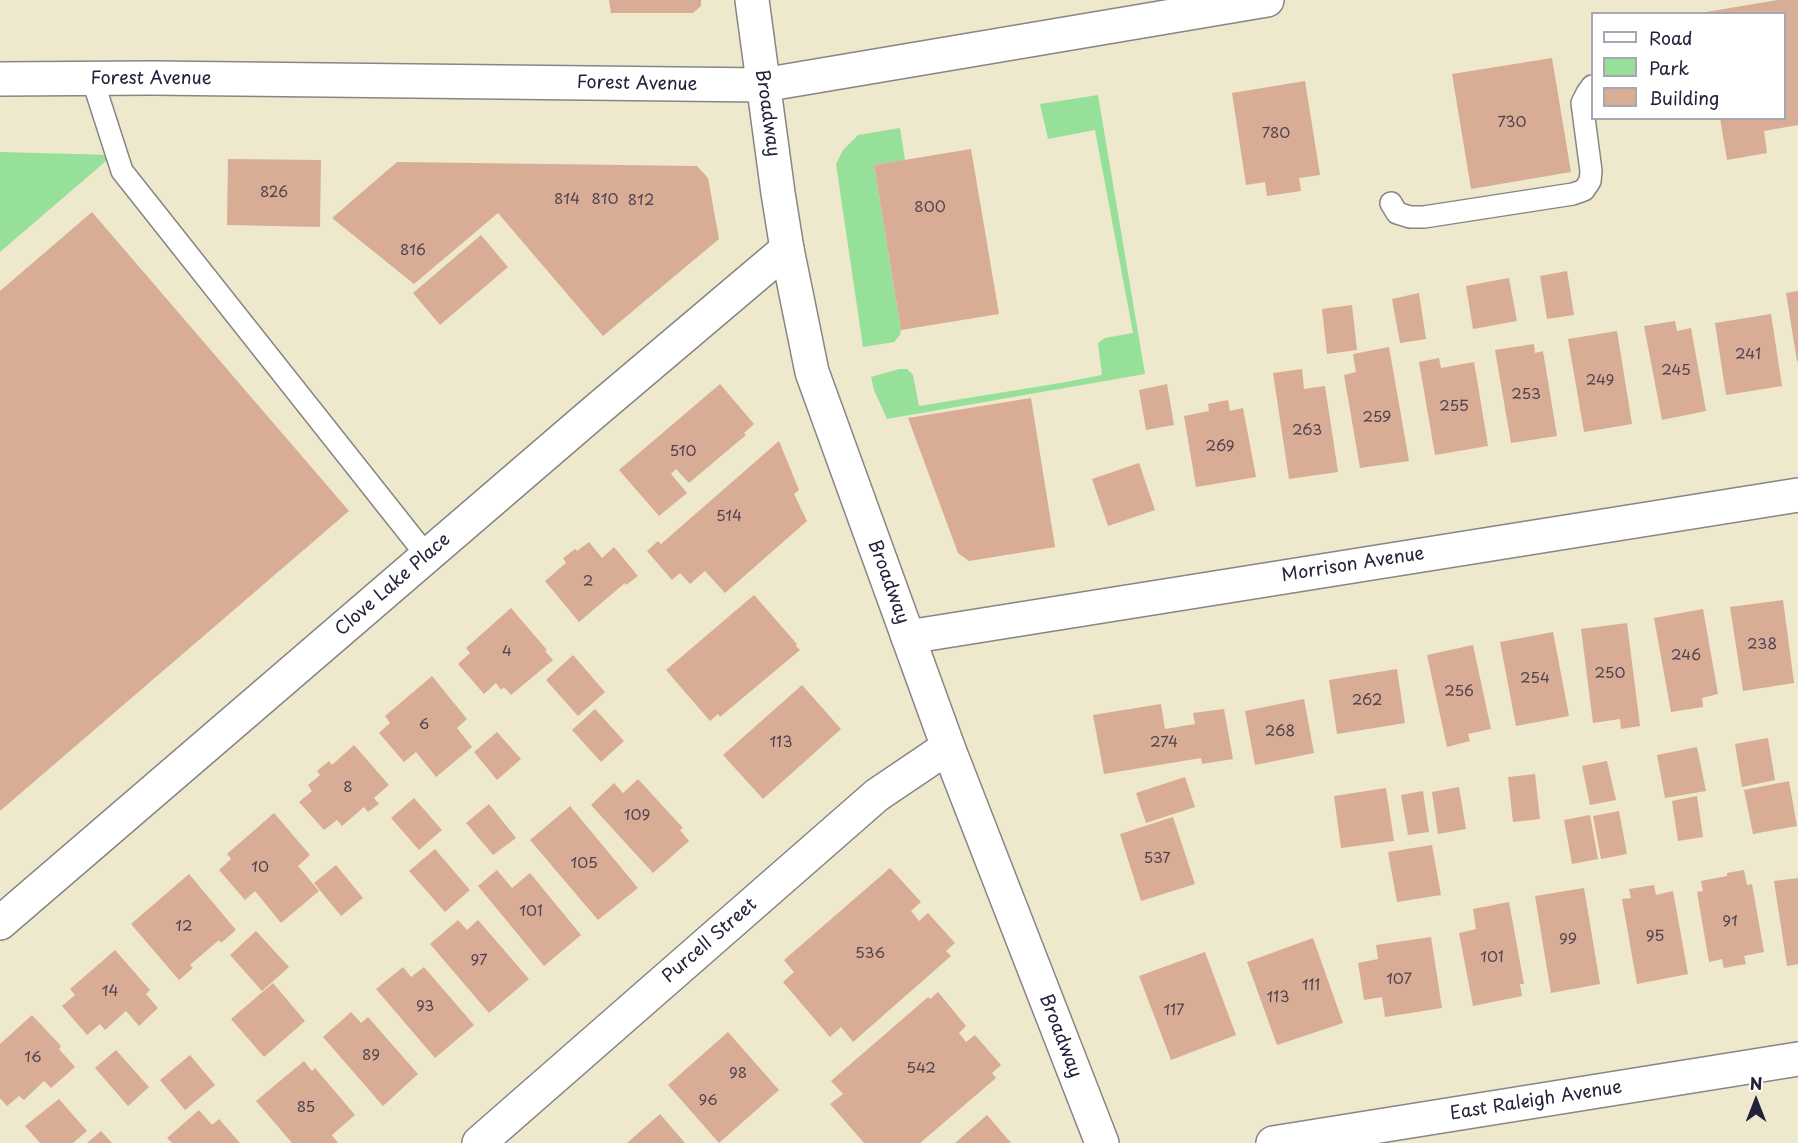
<!DOCTYPE html>
<html>
<head>
<meta charset="utf-8">
<style>
	body { margin:0 }
	#map { position:relative; width:1798px; height:1143px; overflow:hidden; background:#eee8cd; font-family:"Playpen Sans",sans-serif }
	canvas { display:block }
	.legend { position:absolute; left:1591px; top:12px; width:195px; height:108px; box-sizing:border-box; background:#fff; border:2px solid #a7a7b1; margin:0; padding:8px 10px; list-style:none; font-size:18px; color:#22223b }
	.legend li { display:flex; align-items:center; gap:12px; height:30px }
	.legend b { width:30px; border:2px solid #a7a7b1 }
	.north { position:absolute; left:1726px; top:1071px; width:60px; height:60px; -webkit-text-stroke:4px #fff; paint-order:stroke; rotate:0deg; font-size:16px; font-weight:700; line-height:24px; text-align:center; color:#22223b }
	.north::after { content:''; display:block; margin:auto; width:21px; height:27px; background:#22223b; clip-path:polygon(50% 0,100% 100%,50% 72%,0 100%) }
</style>
</head>
<body>
<div id="map">
<canvas width="1798" height="1143"></canvas>
<ul class="legend">
<li><b style="height:8px;background:#fff"></b>Road</li>
<li><b style="height:16px;background:#97e09a"></b>Park</li>
<li><b style="height:16px;background:#d9ac95"></b>Building</li>
</ul>
<div class="north">N</div>
</div>
<script>
const context = document.querySelector('canvas').getContext('2d');
context.lineJoin = 'round';
function paint(path, color) { context.fillStyle = color; context.fill(path, 'evenodd'); }
const poly = rows => new Path2D(rows.map(r => 'M' + r).join(''));
function trace(path, color, width, dash) { context.strokeStyle = color; context.lineWidth = width; context.lineCap = dash ? 'butt' : 'round'; context.setLineDash(dash || []); context.stroke(path); }
function write(font, color, halo, rows, align = 'center') {
  context.font = font + ' "Playpen Sans",sans-serif'; context.lineWidth = 4.5; context.setLineDash([]); context.textBaseline = 'middle'; context.strokeStyle = halo; context.fillStyle = color; for (const [text, x, y, turn = 0] of rows) {
    context.save(); context.translate(x, y); context.rotate((+turn || 0) * Math.PI / 180); context.textAlign = isNaN(turn) ? turn : align; if (halo) context.strokeText(text, 0, 0); context.fillText(text, 0, 0); context.restore();
  }
}
paint(poly([
	[1098,95,1145,374,887,419,874,390,871,377,899,369,907,369,913,375,919,406,1066,382,1102,375,1098,343,1105,338,1133,333,1095,130,1048,139,1040,104],
	[900,128,905,160,874,165,901,330,900,335,894,342,863,347,836,164,843,150,858,135],
	[0,152,113,155,0,252]
]), '#97e09a');
paint(poly([
	[609,0,701,0,701,6,693,13,611,13],
	[1778,0,1798,0,1798,125,1764,131,1767,153,1727,160,1720,118,1784,118,1784,14,1706,12],
	[1552,58,1571,172,1471,189,1452,74],
	[1305,81,1320,175,1299,178,1301,191,1267,196,1265,182,1246,185,1232,93],
	[971,149,999,314,901,330,874,165],
	[228,159,321,160,320,227,227,225],
	[397,162,697,166,708,178,719,239,603,336,498,213,414,284,332,218],
	[92,212,349,511,0,811,0,291],
	[481,235,508,267,440,325,413,293],
	[1567,271,1574,315,1547,319,1540,276],
	[1509,278,1517,321,1473,329,1466,286],
	[1798,291,1798,361,1797,361,1786,293],
	[1419,293,1426,339,1400,343,1392,299],
	[1352,305,1357,350,1327,354,1322,309],
	[1771,314,1782,386,1726,395,1715,323],
	[1675,321,1677,331,1691,328,1706,411,1662,420,1644,326],
	[1617,331,1632,424,1584,432,1568,339],
	[1534,344,1535,353,1543,351,1557,436,1511,443,1495,350],
	[1389,347,1409,461,1360,468,1344,375,1356,372,1353,354],
	[1439,358,1441,368,1474,362,1488,446,1435,455,1419,362],
	[1302,369,1304,389,1325,386,1338,472,1289,479,1273,373],
	[720,384,754,424,744,433,746,435,689,483,676,469,671,474,687,493,659,516,619,470],
	[1167,384,1174,425,1146,430,1139,390],
	[1031,398,1055,547,969,561,958,553,908,418],
	[1228,400,1230,411,1243,408,1256,477,1196,487,1184,416,1209,411,1208,404],
	[779,441,799,490,794,494,807,521,725,593,705,571,690,584,680,573,672,580,647,551,658,541,661,544],
	[1139,463,1155,510,1108,526,1092,479],
	[589,542,602,558,614,547,638,576,626,585,625,583,579,622,545,581,566,563,563,558,575,549,577,551],
	[754,595,797,644,796,646,800,650,720,717,718,714,710,721,666,670],
	[1783,600,1794,683,1743,691,1730,607],
	[511,608,547,650,545,651,553,660,511,695,504,687,501,690,496,683,484,694,458,664,470,653,466,648],
	[1703,609,1718,694,1702,698,1703,707,1671,712,1654,618],
	[1627,623,1640,726,1621,729,1620,719,1593,723,1581,629],
	[1553,632,1569,716,1516,726,1500,642],
	[1473,645,1491,729,1468,734,1470,741,1447,747,1427,655],
	[573,655,605,692,578,716,546,680],
	[1397,669,1405,723,1337,734,1329,680],
	[432,676,467,719,457,728,472,747,436,777,416,752,404,762,379,733,390,723,385,716],
	[802,685,841,729,763,799,723,755],
	[1304,699,1314,753,1255,765,1245,711],
	[1161,704,1165,729,1195,724,1193,713,1224,709,1233,759,1202,764,1201,758,1104,774,1093,715],
	[595,709,624,741,601,762,572,730],
	[497,732,521,759,497,780,474,752],
	[1768,738,1775,780,1742,787,1735,744],
	[354,745,389,785,374,798,379,804,368,812,364,807,342,826,337,820,324,830,299,802,312,791,308,785,320,775,317,771,329,761,332,765],
	[1697,747,1706,791,1665,798,1657,755],
	[1607,761,1616,800,1590,805,1582,766],
	[1535,774,1540,819,1513,822,1508,777],
	[1185,777,1195,807,1146,823,1136,793],
	[638,779,683,828,680,830,689,841,653,873,591,805,614,783,623,793],
	[1789,781,1797,826,1753,834,1744,790],
	[1459,787,1466,829,1438,834,1432,792],
	[1386,788,1394,841,1341,848,1334,796],
	[1423,791,1429,832,1408,835,1401,795],
	[1697,796,1703,837,1678,841,1672,801],
	[414,798,442,830,419,850,391,818],
	[489,804,516,838,493,855,466,823],
	[570,806,638,888,598,920,530,840],
	[1619,811,1627,854,1601,859,1593,816],
	[274,813,310,855,298,866,319,891,281,923,255,891,245,900,219,870,231,859,227,854],
	[1590,815,1598,859,1572,864,1564,820],
	[1173,817,1195,884,1141,901,1120,834],
	[1432,845,1441,895,1397,902,1388,852],
	[435,849,470,890,445,912,409,871],
	[336,865,363,898,341,916,314,883],
	[890,868,921,902,911,911,919,921,928,913,955,943,946,951,951,956,853,1042,841,1027,830,1037,783,982,794,972,784,960],
	[497,870,512,888,530,873,581,935,544,966,478,886],
	[1744,870,1747,885,1752,884,1764,952,1744,956,1746,964,1724,968,1722,959,1709,962,1697,892,1703,891,1701,881,1727,876,1727,873],
	[189,874,236,930,221,943,219,940,190,965,193,968,179,980,131,924],
	[1798,878,1798,964,1787,966,1774,881],
	[1654,885,1656,895,1673,891,1688,974,1637,984,1622,899,1631,898,1629,889],
	[1584,888,1600,984,1551,993,1535,896],
	[1509,902,1524,984,1520,984,1522,996,1473,1006,1459,933,1476,929,1473,909],
	[458,920,467,930,478,920,529,979,489,1013,430,944],
	[256,931,289,967,262,991,230,955],
	[1431,937,1442,1008,1385,1017,1382,997,1364,1000,1358,963,1378,959,1376,945],
	[1313,938,1343,1023,1277,1045,1247,962],
	[115,950,150,990,146,994,158,1008,139,1026,126,1011,105,1030,100,1024,87,1035,62,1006,75,995,70,989],
	[1205,952,1236,1035,1171,1060,1139,976],
	[403,967,411,977,424,967,474,1025,435,1058,376,989],
	[273,983,305,1021,264,1057,231,1019],
	[938,992,966,1026,959,1033,966,1042,975,1035,1001,1065,992,1073,996,1078,920,1143,864,1143,830,1104,843,1094,831,1081,928,997,930,999],
	[351,1012,361,1023,368,1017,418,1074,383,1106,323,1037],
	[32,1015,61,1046,59,1049,75,1067,51,1088,44,1081,24,1100,19,1096,7,1106,0,1098,0,1044],
	[728,1032,779,1090,719,1143,668,1085],
	[116,1050,149,1087,128,1106,95,1068],
	[190,1055,215,1085,185,1110,160,1080],
	[304,1061,312,1071,315,1068,355,1115,332,1135,338,1143,292,1143,256,1101],
	[59,1099,87,1131,73,1143,40,1143,25,1126],
	[199,1110,212,1125,219,1119,240,1143,172,1143,167,1138],
	[660,1114,685,1143,627,1143],
	[987,1115,1011,1143,955,1143],
	[101,1131,112,1143,87,1143]
]), '#d9ac95');
const lane = poly([
	[92,78,122,171,427,556],
	[1391,203,1397,213,1410,217,1424,217,1573,194,1584,190,1590,181,1591,171,1582,103,1587,93,1592,86]
]);
const street = poly([
	[908,637,1798,495],
	[0,923,592,414,787,249],
	[479,1143,877,795,948,747],
	[1273,1143,1798,1059]
]);
const secondary = poly([
	[752,0,778,193,787,249,812,372,948,747,1102,1143],
	[0,79,152,78,763,85,1267,0]
]);
trace(lane, '#888584', 24);
trace(street, '#888584', 36);
trace(secondary, '#888584', 36);
trace(lane, '#fff', 21);
trace(street, '#fff', 33);
trace(secondary, '#fff', 33);
write('15px', '#504452', null, [
	["730",1512,123],
	["780",1276,134],
	["826",274,193],
	["814",567,200],
	["810",605,200],
	["812",641,201],
	["800",930,208],
	["816",413,251],
	["241",1748,355],
	["245",1676,371],
	["249",1600,381],
	["253",1526,395],
	["255",1454,407],
	["259",1377,418],
	["263",1307,431],
	["269",1220,447],
	["510",683,452],
	["514",729,517],
	["2",588,582],
	["238",1762,645],
	["4",507,652],
	["246",1686,656],
	["250",1610,674],
	["254",1535,679],
	["256",1459,692],
	["262",1367,701],
	["6",424,725],
	["268",1280,732],
	["113",781,743],
	["274",1164,743],
	["8",348,788],
	["109",637,816],
	["537",1157,859],
	["105",584,864],
	["10",260,868],
	["101",531,912],
	["91",1730,922],
	["12",184,927],
	["95",1655,937],
	["99",1568,940],
	["536",870,954],
	["101",1492,958],
	["97",479,961],
	["107",1399,980],
	["111",1311,986],
	["14",110,992],
	["113",1278,998],
	["93",425,1007],
	["117",1174,1011],
	["89",371,1056],
	["16",33,1058],
	["542",921,1069],
	["98",738,1074],
	["96",708,1101],
	["85",306,1108]
]);
write('18px', '#22223b', '#fff', [
	["Forest Avenue",151,79],
	["Forest Avenue",637,84,1],
	["Broadway",767,113,82],
	["Morrison Avenue",1353,565,-9],
	["Broadway",888,582,70],
	["Clove Lake Place",393,585,-41],
	["Purcell Street",710,941,-41],
	["Broadway",1060,1036,69],
	["East Raleigh Avenue",1536,1101,-9]
]);
</script>
</body>
</html>
